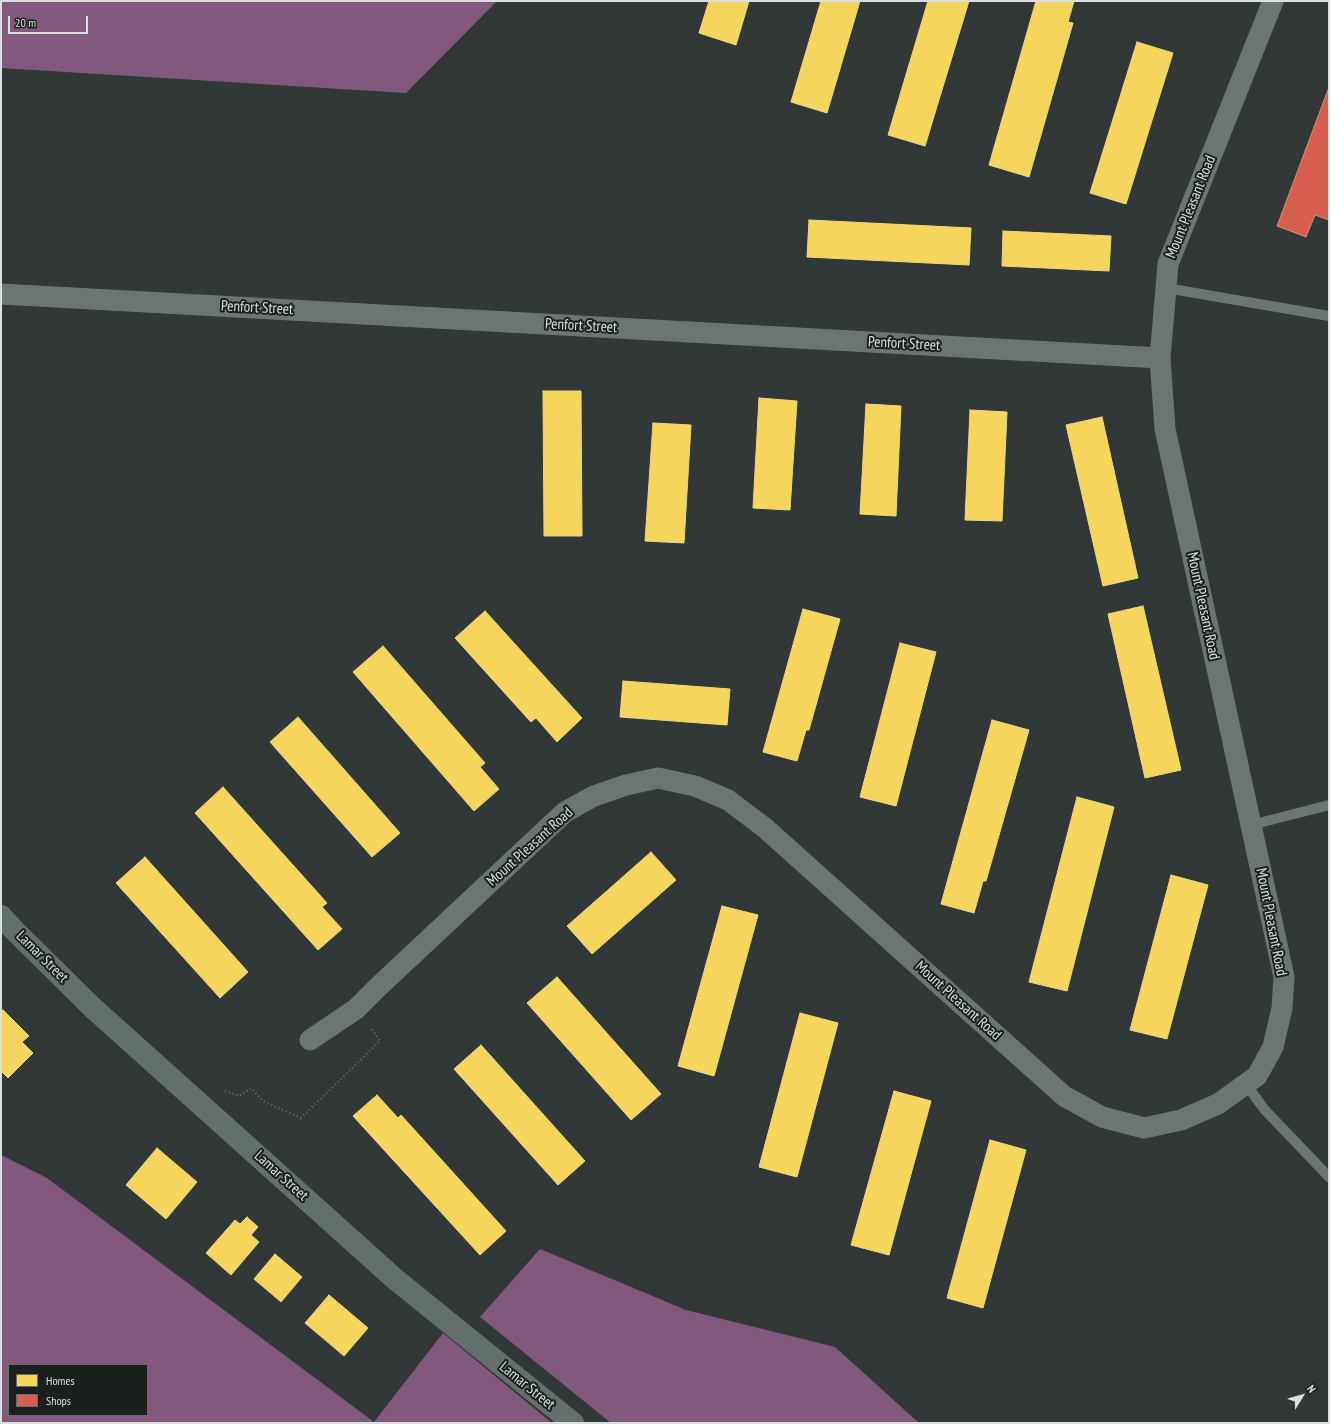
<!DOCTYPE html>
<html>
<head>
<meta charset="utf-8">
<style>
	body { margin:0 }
	#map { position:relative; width:1330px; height:1424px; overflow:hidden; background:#313837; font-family:"PT Sans Narrow",sans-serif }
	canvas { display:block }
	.frame { position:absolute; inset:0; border:2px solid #d9e1df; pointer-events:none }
	.legend { position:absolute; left:8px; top:1364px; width:140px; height:52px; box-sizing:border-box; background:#1b201f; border:1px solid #676d6c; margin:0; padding:5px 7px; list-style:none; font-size:12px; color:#d9e1df }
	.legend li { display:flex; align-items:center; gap:8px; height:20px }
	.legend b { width:20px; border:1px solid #676d6c }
	.north { position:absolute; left:1282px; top:1376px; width:40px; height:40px; -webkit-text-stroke:3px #1b201f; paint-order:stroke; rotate:53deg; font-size:11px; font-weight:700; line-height:16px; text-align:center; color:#d9e1df }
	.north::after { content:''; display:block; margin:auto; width:14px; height:18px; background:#d9e1df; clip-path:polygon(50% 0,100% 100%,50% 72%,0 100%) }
	.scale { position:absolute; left:8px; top:16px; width:80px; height:18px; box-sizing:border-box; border:2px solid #d9e1df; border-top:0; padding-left:5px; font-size:12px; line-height:14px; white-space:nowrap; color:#d9e1df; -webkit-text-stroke:3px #1b201f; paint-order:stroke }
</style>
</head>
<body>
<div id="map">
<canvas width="1330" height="1424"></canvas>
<div class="frame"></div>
<ul class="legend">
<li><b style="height:11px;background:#f6d55c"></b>Homes</li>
<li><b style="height:11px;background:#d6604d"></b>Shops</li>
</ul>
<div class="north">N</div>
<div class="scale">20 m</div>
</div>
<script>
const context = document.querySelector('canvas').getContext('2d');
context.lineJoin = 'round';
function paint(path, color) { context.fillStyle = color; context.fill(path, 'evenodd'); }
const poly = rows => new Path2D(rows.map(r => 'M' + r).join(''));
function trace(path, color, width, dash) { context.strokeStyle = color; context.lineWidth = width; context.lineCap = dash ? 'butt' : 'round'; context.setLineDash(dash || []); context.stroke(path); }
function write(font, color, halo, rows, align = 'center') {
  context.font = font + ' "PT Sans Narrow",sans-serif'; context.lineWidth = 4; context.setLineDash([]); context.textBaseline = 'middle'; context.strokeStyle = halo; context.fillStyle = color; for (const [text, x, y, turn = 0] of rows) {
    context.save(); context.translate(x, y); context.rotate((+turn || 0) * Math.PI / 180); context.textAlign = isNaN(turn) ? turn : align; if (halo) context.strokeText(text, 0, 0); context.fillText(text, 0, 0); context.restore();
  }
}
paint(poly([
	[1,1,497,1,406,93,1,68],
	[1,1155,47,1178,374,1422,443,1333,552,1423,1,1423],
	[9,1365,147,1365,147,1415,9,1415],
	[540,1249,686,1310,835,1347,919,1423,611,1423,480,1317]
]), '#82597c');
const homes = poly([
	[709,1,749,1,736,45,699,33,709,1],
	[821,1,860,1,827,113,791,102,821,1],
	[928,1,969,1,925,146,888,135,928,1],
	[1036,1,1074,1,1068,22,1073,23,1029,177,989,165,1036,1],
	[1137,42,1173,53,1126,204,1090,193,1137,42],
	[809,220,971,228,969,265,807,257,809,220],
	[1003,231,1111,236,1109,271,1002,266,1003,231],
	[543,391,581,391,582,536,544,536,543,391],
	[759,398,797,401,790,510,753,508,759,398],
	[866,404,901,406,896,516,860,514,866,404],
	[970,410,1007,412,1002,521,965,520,970,410],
	[1102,417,1138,578,1103,586,1066,425,1102,417],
	[653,423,691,425,684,543,645,541,653,423],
	[1143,606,1181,770,1145,778,1108,614,1143,606],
	[803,609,840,619,809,730,806,730,797,761,763,752,803,609],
	[485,611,582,718,557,742,536,718,531,722,529,720,455,638,485,611],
	[900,643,936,652,896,806,860,797,900,643],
	[383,646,485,763,480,767,499,789,474,811,353,672,383,646],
	[623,681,730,689,727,725,620,717,623,681],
	[298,717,400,833,372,857,270,742,298,717],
	[992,720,1029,730,986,881,983,881,974,913,941,904,992,720],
	[223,787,327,903,322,907,342,929,318,950,195,813,223,787],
	[1077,797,1114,807,1067,991,1029,982,1077,797],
	[651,852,676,880,592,954,567,926,651,852],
	[145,857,248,972,220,998,116,883,145,857],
	[1171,875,1208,885,1167,1039,1130,1030,1171,875],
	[722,906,758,915,714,1076,678,1066,722,906],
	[557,977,661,1094,631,1120,527,1003,557,977],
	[3,1010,29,1036,22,1042,33,1053,8,1078,1,1071,1,1012,3,1010],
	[800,1013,838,1023,797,1177,759,1167,800,1013],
	[481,1045,585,1161,558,1185,454,1069,481,1045],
	[894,1091,931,1101,889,1255,851,1245,894,1091],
	[377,1095,398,1118,401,1115,506,1231,480,1255,353,1116,377,1095],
	[990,1140,1026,1150,983,1308,947,1298,990,1140],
	[157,1148,197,1182,166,1219,126,1185,157,1148],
	[247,1217,258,1227,251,1235,259,1242,231,1275,206,1253,235,1220,240,1224,247,1217],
	[275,1254,302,1277,281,1302,254,1279,275,1254],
	[329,1295,368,1328,344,1356,305,1323,329,1295]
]);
paint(homes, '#f6d55c');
trace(homes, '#edd983', 1);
const shops = poly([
	[1329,87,1329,220,1315,215,1306,237,1277,226,1329,87]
]);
paint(shops, '#d6604d');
trace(shops, '#d78779', 1);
trace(poly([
	[225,1091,239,1096,251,1088,263,1101,301,1118,380,1041,371,1028]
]), '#666e6d', 2.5, [1, 3]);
trace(poly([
	[1166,288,1329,316],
	[1251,825,1329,805],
	[1246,1084,1264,1109,1329,1177]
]), '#6b7674', 10);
trace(poly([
	[1,294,1160,358],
	[310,1040,356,1009,378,987,565,812,594,796,626,785,658,778,695,786,728,800,765,828,1064,1096,1102,1117,1144,1128,1181,1120,1218,1104,1257,1076,1273,1047,1282,1008,1284,977,1165,429,1160,358,1168,264,1273,1]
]), '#6b7674', 21);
trace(poly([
	[1,916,15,931,93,1008,395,1279,573,1423]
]), '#636f6d', 22);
write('15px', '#d9e1df', '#1b201f', [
	["Mount Pleasant Road",1191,207,-68],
	["Penfort Street",257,308,3],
	["Penfort Street",581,326,3],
	["Penfort Street",904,344,3],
	["Mount Pleasant Road",1203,606,78],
	["Mount Pleasant Road",530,847,-42],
	["Mount Pleasant Road",1271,922,79],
	["Lamar Street",42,957,45],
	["Mount Pleasant Road",958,1001,42],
	["Lamar Street",281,1176,42],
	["Lamar Street",527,1386,39]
]);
</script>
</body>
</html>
